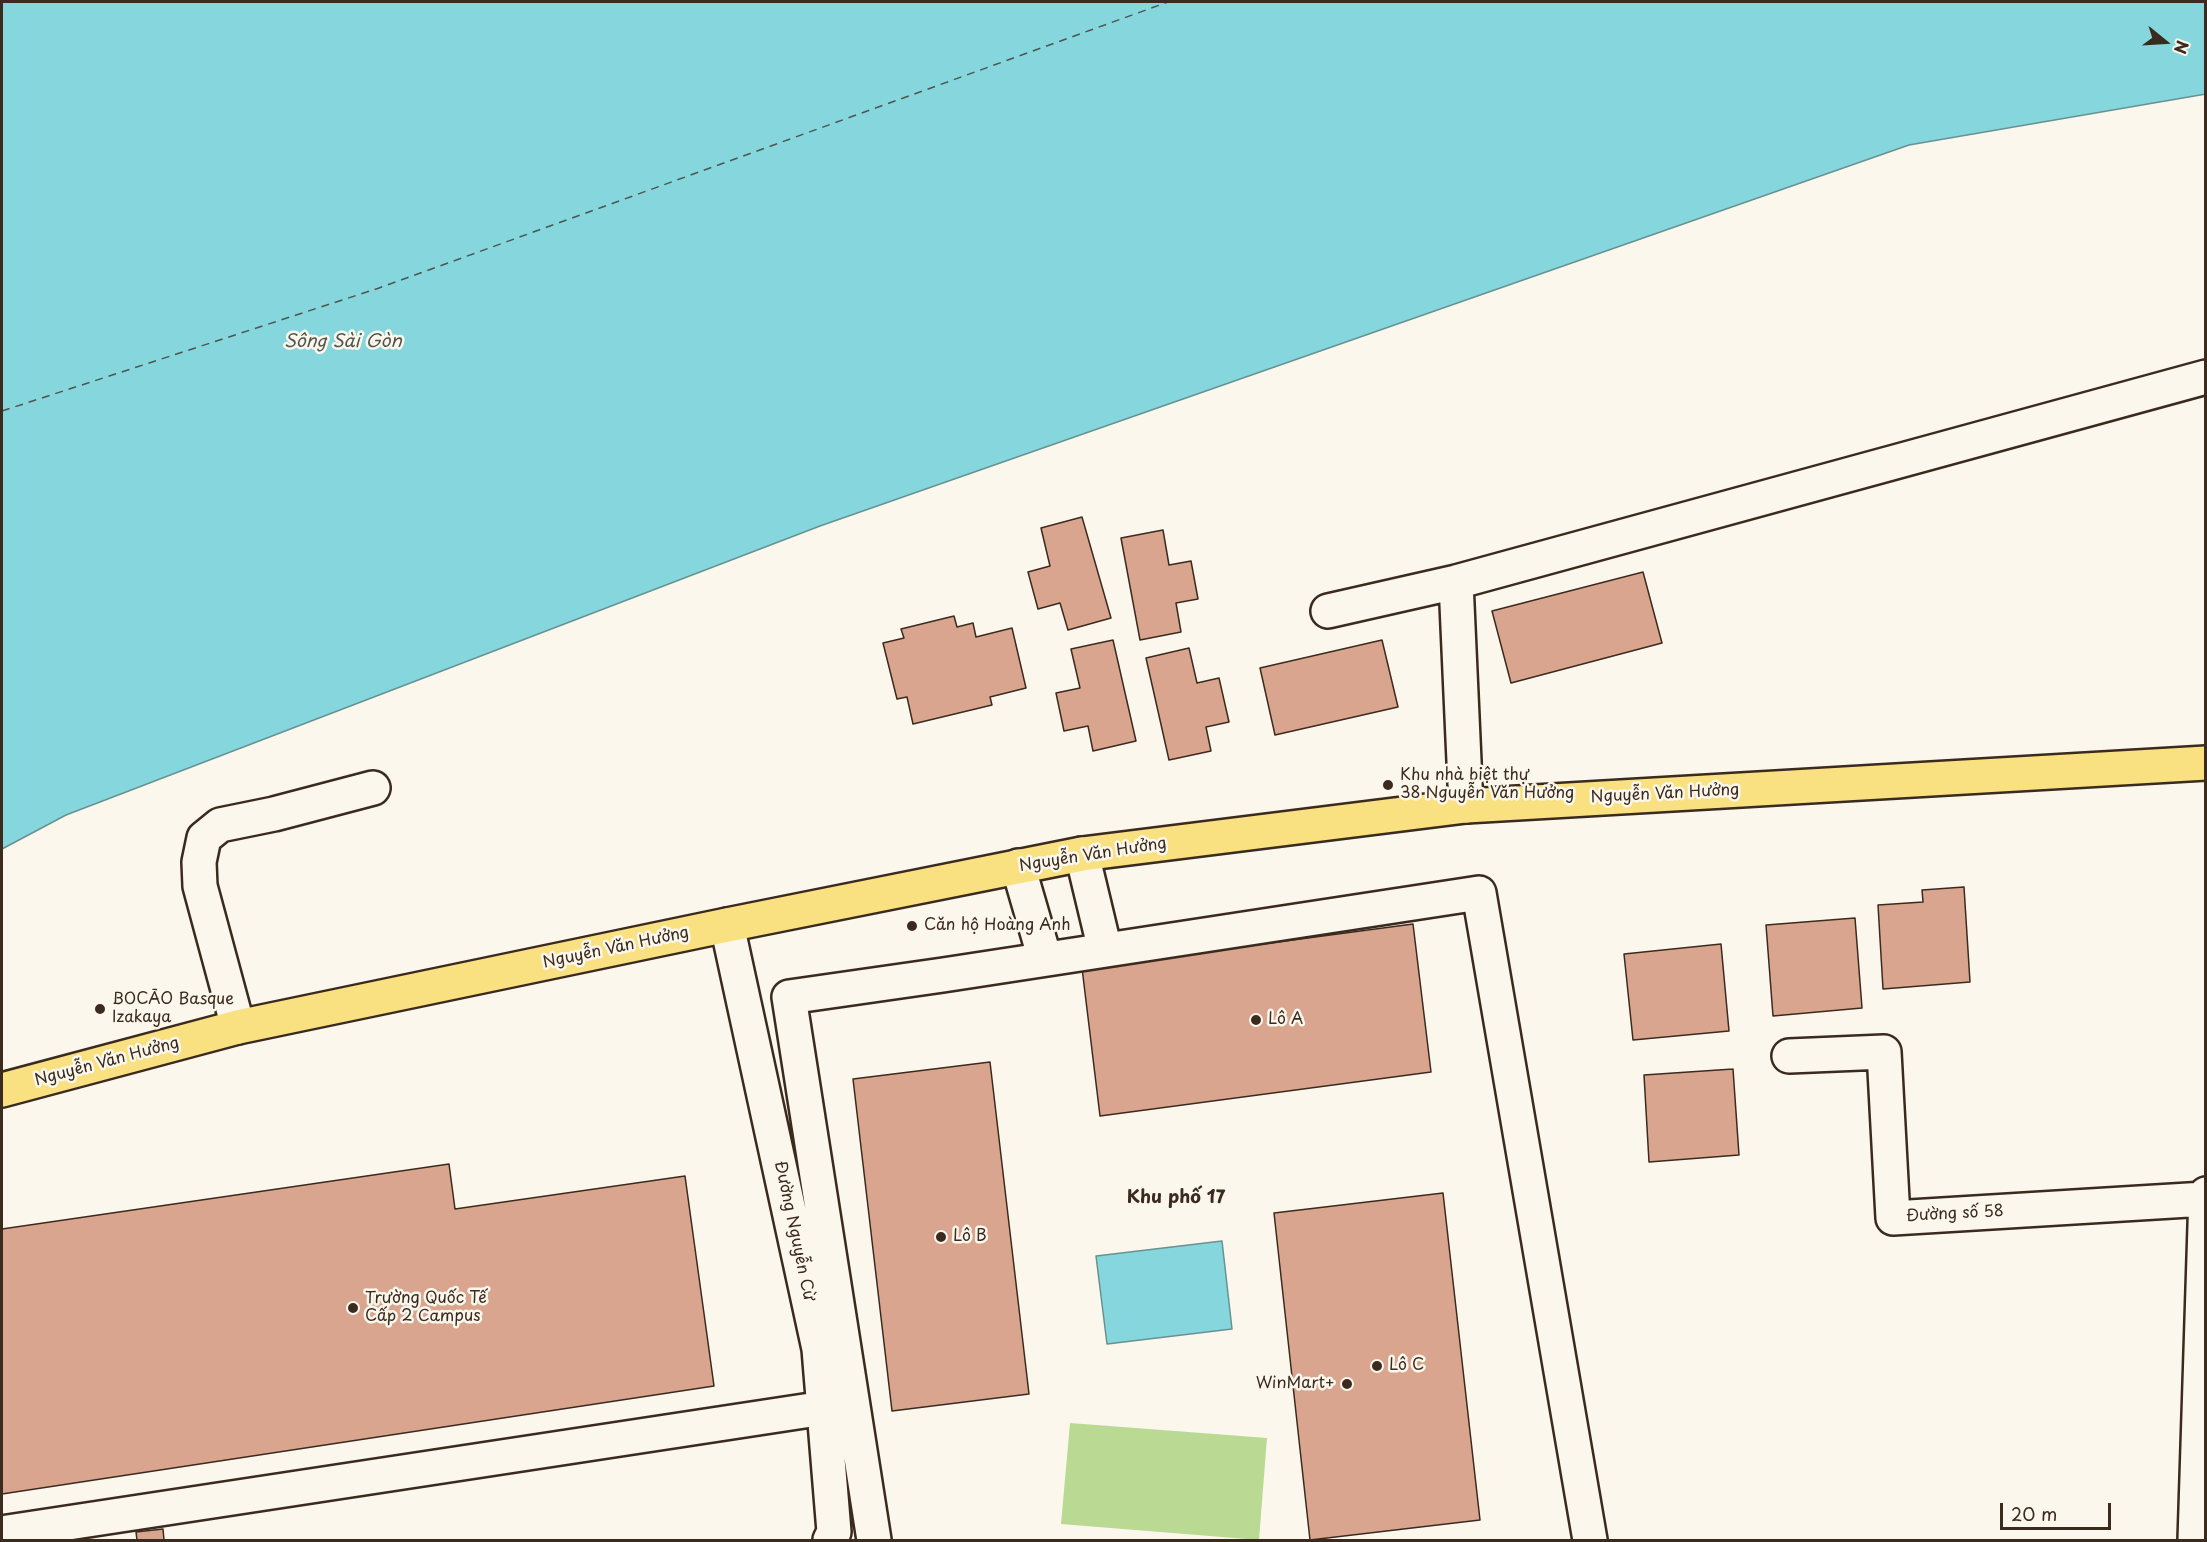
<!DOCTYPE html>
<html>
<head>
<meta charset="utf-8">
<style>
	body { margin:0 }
	#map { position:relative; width:2207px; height:1542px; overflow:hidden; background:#fbf7ec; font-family:"Playpen Sans",sans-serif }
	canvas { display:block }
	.frame { position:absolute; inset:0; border:3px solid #3b2a1e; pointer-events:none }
	.north { position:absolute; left:2135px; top:12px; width:60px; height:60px; -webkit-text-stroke:4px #fbf7ec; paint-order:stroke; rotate:108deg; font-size:16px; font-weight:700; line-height:24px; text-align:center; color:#3b2a1e }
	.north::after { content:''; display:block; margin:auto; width:21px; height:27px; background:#3b2a1e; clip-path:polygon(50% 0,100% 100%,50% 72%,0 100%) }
	.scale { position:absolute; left:2000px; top:1503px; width:111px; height:27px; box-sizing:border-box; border:3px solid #3b2a1e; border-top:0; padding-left:8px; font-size:18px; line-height:21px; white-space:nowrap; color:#3b2a1e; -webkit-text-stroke:4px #fbf7ec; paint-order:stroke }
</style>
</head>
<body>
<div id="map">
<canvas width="2207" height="1542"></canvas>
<div class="frame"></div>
<div class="north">N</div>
<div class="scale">20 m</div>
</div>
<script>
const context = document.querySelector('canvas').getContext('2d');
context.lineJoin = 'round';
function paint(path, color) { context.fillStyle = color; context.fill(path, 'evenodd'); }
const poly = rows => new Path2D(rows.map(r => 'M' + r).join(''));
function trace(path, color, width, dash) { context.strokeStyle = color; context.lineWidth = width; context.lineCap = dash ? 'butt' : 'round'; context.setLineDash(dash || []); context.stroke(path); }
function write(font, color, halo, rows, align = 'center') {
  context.font = font + ' "Playpen Sans",sans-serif'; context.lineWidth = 5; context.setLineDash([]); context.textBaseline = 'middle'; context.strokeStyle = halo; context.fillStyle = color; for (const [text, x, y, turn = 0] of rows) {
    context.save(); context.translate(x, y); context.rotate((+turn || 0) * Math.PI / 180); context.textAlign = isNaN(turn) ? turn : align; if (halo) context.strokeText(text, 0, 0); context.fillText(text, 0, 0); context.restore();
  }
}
paint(poly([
	[1070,1423,1267,1438,1259,1540,1061,1524]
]), '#bada93');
const water = poly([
	[2,2,2205,2,2206,94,1909,145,820,526,66,815,2,849,2,2],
	[1222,1241,1232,1329,1107,1344,1096,1256,1222,1241]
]);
paint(water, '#85d7dd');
trace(water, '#679291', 1.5);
trace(poly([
	[2,411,379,288,1168,2]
]), '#4e554e', 1.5, [8, 6]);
const building = poly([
	[1082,517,1111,618,1068,630,1060,603,1038,609,1028,572,1050,566,1041,528,1082,517],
	[1163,530,1169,565,1191,561,1198,599,1176,603,1181,632,1140,640,1121,538,1163,530],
	[1643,572,1662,643,1511,683,1492,611,1643,572],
	[954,616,957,627,973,623,976,637,1012,628,1026,688,990,697,992,705,913,724,907,697,897,699,883,643,904,638,901,629,954,616],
	[1113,640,1136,741,1093,751,1088,726,1064,731,1056,693,1080,688,1071,649,1113,640],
	[1382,640,1398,707,1275,735,1260,668,1382,640],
	[1189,648,1197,683,1219,678,1229,722,1206,727,1211,751,1169,760,1146,658,1189,648],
	[1964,887,1970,982,1883,989,1878,905,1923,902,1922,890,1964,887],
	[1855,918,1862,1008,1773,1016,1766,925,1855,918],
	[1413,924,1431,1072,1100,1116,1082,968,1413,924],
	[1721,944,1729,1031,1633,1040,1624,954,1721,944],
	[990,1062,1029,1394,892,1411,853,1079,990,1062],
	[1733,1069,1739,1155,1649,1162,1644,1075,1733,1069],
	[449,1164,455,1209,685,1176,714,1386,2,1494,2,1229,449,1164],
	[1443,1193,1480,1520,1310,1540,1274,1213,1443,1193],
	[163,1529,164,1540,137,1540,136,1532,163,1529]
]);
paint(building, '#daa58f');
trace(building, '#3b2a1e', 1.5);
const minor = poly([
	[1456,582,1466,806],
	[1328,611,1456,582,2206,377],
	[1082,854,1105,950],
	[1018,866,1045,959],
	[727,925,819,1349,834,1532,830,1540],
	[238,1027,200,886,199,862,204,838,220,825,274,814,373,788],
	[1789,1056,1884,1052,1893,1218,2205,1199],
	[2,1533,824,1408],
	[874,1540,789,997,943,975,1479,893,1590,1540],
	[2195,1540,2206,1194]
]);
const major = poly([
	[2,1090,238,1027,727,925,1082,854,1466,806,2206,763]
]);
trace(minor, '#3b2a1e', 38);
trace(major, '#3b2a1e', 38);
trace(minor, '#fbf7ec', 33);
trace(major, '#f9e181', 33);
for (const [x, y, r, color] of [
	[1388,785,6,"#3b2a1e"],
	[912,926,6,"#3b2a1e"],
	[100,1009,6,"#3b2a1e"],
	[1256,1020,6,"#3b2a1e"],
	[941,1237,6,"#3b2a1e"],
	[353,1308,6,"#3b2a1e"],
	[1377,1366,6,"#3b2a1e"],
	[1347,1384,6,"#3b2a1e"]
]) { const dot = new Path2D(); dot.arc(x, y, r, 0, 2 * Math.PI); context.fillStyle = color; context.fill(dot); trace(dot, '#fbf7ec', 2); }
write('16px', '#3b2a1e', '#fbf7ec', [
	["Khu nhà biệt thự",1400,776],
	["38 Nguyễn Văn Hưởng",1400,794],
	["Căn hộ Hoàng Anh",924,926],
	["BOCĀO Basque",112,1000],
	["Izakaya",112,1018],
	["Lô A",1268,1020],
	["Lô B",953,1237],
	["Trường Quốc Tế",365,1299],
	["Cấp 2 Campus",365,1317],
	["Lô C",1389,1366],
	["WinMart+",1335,1384,"right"]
], 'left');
write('16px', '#3b2a1e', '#fbf7ec', [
	["Nguyễn Văn Hưởng",1665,794,-3],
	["Nguyễn Văn Hưởng",1093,855,-9],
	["Nguyễn Văn Hưởng",616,948,-12],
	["Nguyễn Văn Hưởng",107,1062,-15],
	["Đường số 58",1955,1214,-3],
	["Đường Nguyễn Cừ",794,1231,78]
]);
write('italic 18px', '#4e554e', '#fbf7ec', [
	["Sông Sài Gòn",343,342]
]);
write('bold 18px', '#3b2a1e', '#fbf7ec', [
	["Khu phố 17",1176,1198]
]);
</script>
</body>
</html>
